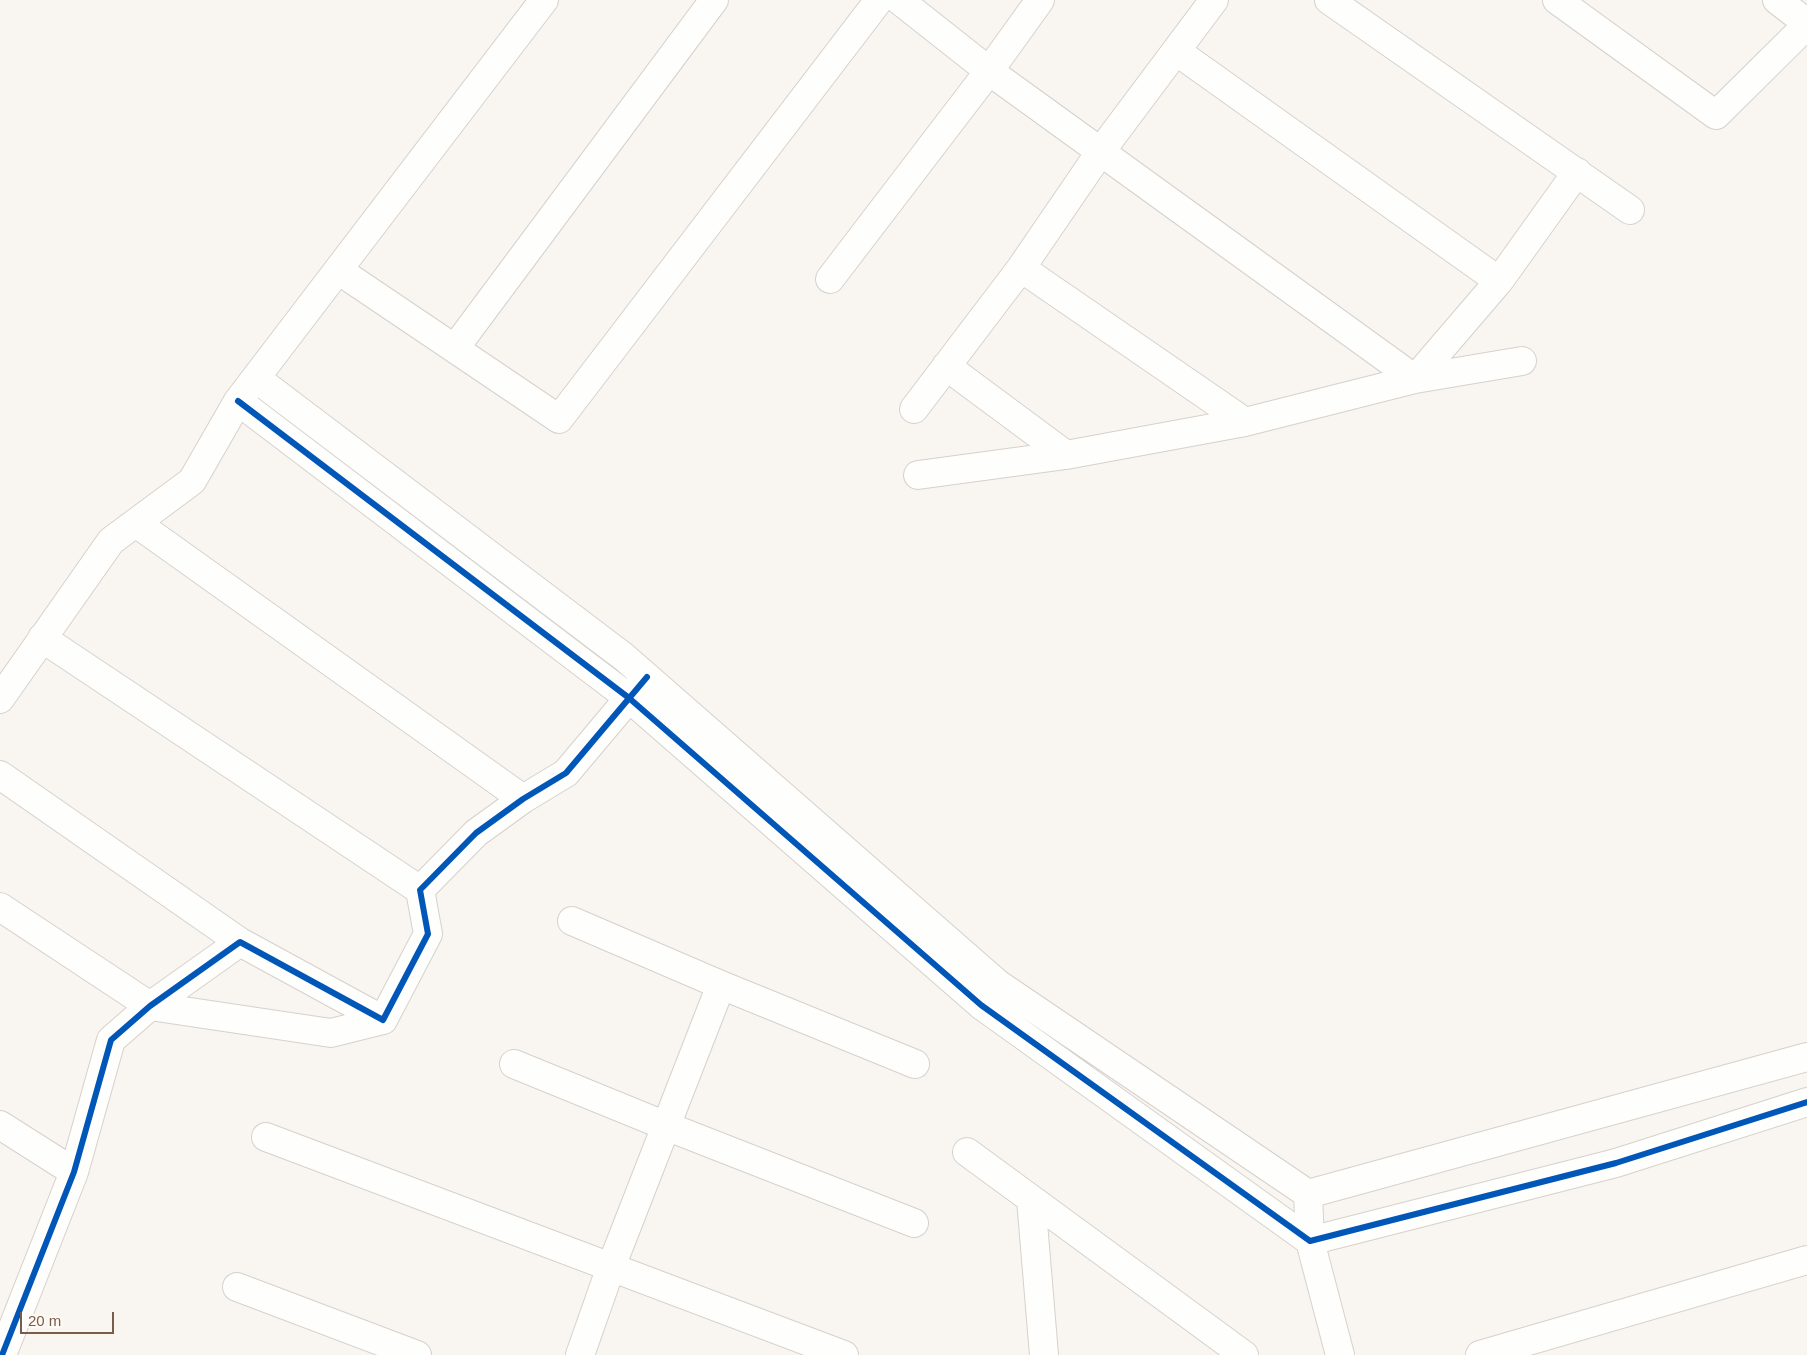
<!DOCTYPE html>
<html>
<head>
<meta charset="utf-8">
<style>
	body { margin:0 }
	#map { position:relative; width:1807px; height:1355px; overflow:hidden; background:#f9f5f0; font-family:Arial,sans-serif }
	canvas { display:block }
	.scale { position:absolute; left:20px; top:1312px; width:94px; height:22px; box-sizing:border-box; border:2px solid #7a5c4d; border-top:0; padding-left:6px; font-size:15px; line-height:18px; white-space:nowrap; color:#7a5c4d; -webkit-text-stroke:4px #fffaf3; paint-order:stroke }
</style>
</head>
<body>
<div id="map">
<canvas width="1807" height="1355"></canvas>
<div class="scale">20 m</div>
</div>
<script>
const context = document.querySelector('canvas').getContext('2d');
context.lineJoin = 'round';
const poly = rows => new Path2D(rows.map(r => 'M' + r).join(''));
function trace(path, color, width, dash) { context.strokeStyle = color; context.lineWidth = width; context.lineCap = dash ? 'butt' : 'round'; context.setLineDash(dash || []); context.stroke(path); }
const minor = poly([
	[899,0,989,71,1415,379,1522,361],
	[1329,0,1630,210],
	[1557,0,1716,115,1807,25],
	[1777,0,1807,23],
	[1176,51,1499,281],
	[1021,268,1245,422],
	[338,270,559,419,879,0],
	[830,279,989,71,1040,0],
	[455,348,714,0],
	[946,366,1066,455],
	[257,379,624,657,998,984,1308,1194,1807,1057],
	[238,401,629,698,981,1005,1310,1241,1616,1163,1807,1102],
	[914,409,1021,268,1101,151,1214,0],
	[918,475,1066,455,1245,422,1415,379,1499,281,1577,172],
	[136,523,523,799],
	[42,638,420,890],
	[0,699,111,541,192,481,238,401,544,0],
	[0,775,240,942],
	[0,907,150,1006,331,1033,383,1020],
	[572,921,721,985,915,1064],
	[514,1064,666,1126,914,1223],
	[0,1125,74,1172],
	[266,1137,844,1355],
	[967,1152,1244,1355],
	[1308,1194,1310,1241,1340,1355],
	[1031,1199,1044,1355],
	[237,1287,417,1355],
	[2,1355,74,1172,111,1040,150,1006,240,942,383,1020,428,934,420,890,476,833,523,799,566,773,640,685],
	[580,1355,611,1267,721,985],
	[1480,1355,1807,1260]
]);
trace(minor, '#d7d1cb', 30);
trace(minor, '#fefefd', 28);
trace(poly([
	[238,401,629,698,981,1005,1310,1241,1616,1163,1807,1102],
	[2,1355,74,1172,111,1040,150,1006,240,942,383,1020,428,934,420,890,476,833,523,799,566,773,647,677]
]), '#0057b8', 6);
</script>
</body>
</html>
